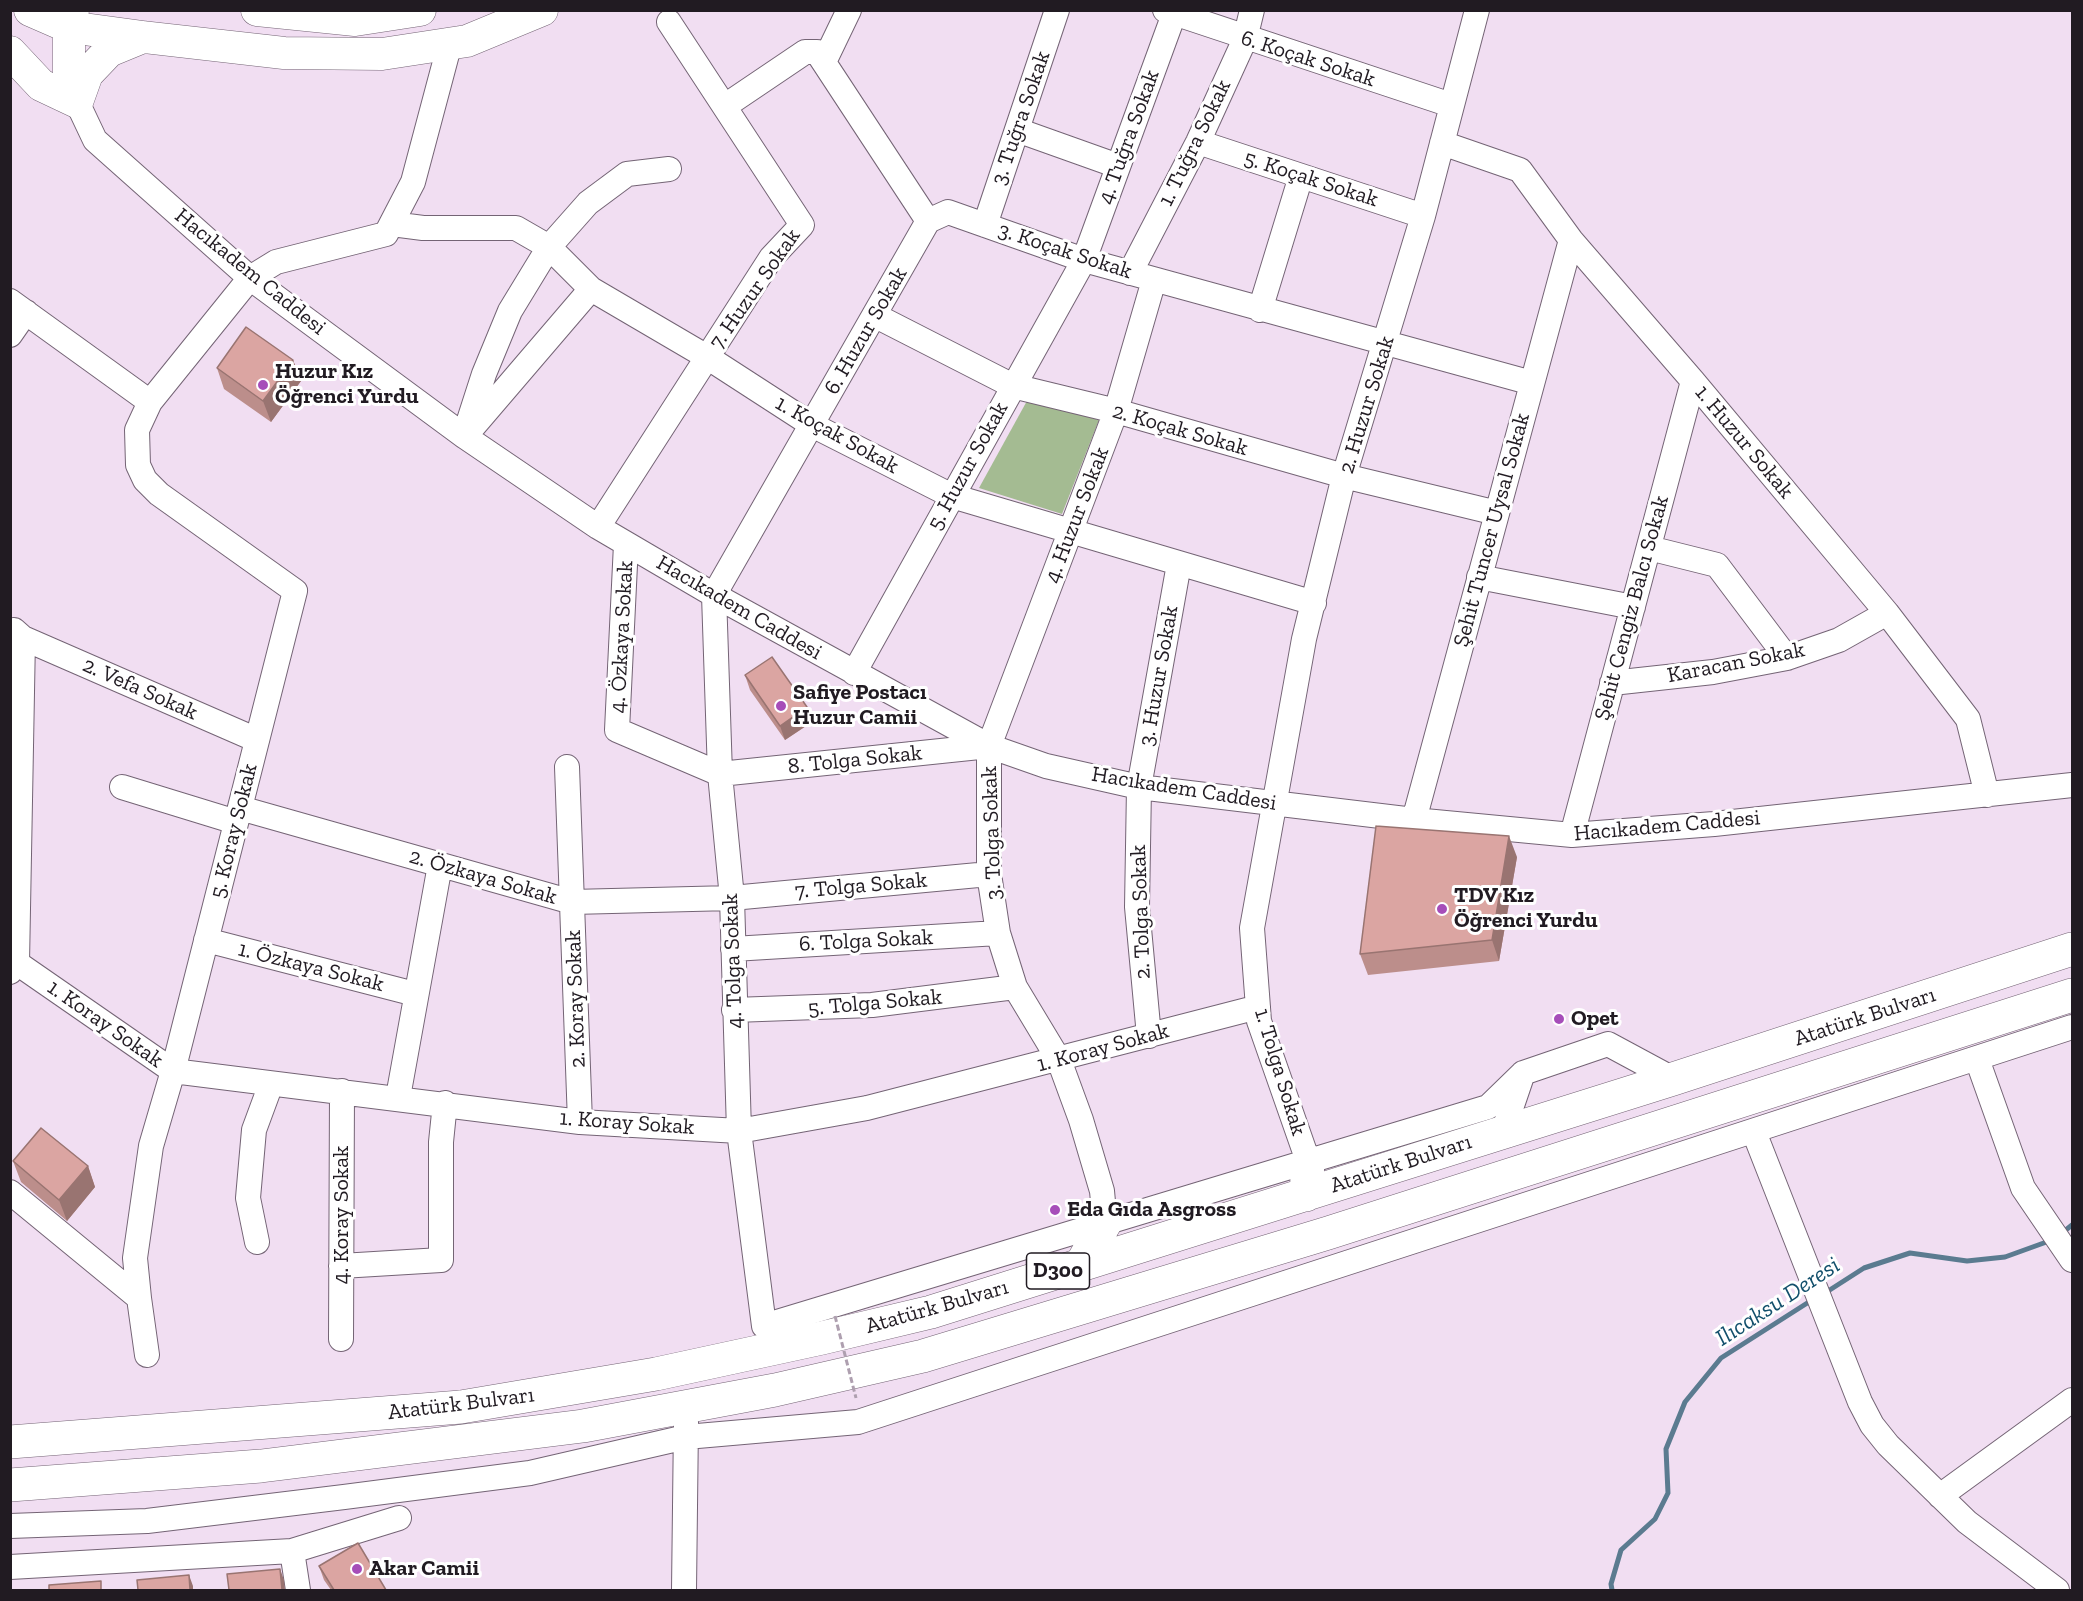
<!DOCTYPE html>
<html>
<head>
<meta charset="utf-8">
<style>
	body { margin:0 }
	#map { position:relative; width:2083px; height:1601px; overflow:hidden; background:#f1def2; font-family:"Zilla Slab",serif }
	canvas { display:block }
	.frame { position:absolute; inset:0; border:12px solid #211b22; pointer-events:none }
</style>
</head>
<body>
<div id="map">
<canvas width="2083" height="1601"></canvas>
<div class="frame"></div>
</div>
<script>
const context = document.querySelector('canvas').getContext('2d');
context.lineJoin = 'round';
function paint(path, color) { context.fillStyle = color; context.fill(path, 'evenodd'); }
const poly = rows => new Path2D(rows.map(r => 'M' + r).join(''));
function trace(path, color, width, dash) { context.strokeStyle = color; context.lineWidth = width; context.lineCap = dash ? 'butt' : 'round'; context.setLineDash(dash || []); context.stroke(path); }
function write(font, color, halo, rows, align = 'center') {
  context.font = font + ' "Zilla Slab",serif'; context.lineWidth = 6; context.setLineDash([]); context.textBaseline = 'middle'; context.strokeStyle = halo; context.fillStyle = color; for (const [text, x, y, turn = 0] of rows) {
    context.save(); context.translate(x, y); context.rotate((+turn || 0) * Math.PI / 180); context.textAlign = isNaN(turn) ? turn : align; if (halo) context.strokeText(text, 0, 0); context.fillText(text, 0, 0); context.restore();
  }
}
paint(poly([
	[1028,399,1099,420,1062,514,979,488]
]), '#a4bb92');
trace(poly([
	[2062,1233,2072,1225],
	[1825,1293,1864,1268,1910,1253,1967,1261,2005,1257,2052,1240],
	[1612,1590,1611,1584,1621,1550,1655,1519,1668,1493,1666,1449,1685,1402,1721,1358,1812,1300]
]), '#5b7b90', 5);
const minor = poly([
	[1165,10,1451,105],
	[824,62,849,10],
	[77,102,95,140,250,278,464,436,598,527,714,595,989,746,1046,766,1139,787,1414,820,1572,835,1714,824,2072,785],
	[725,106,805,52,817,52,928,221,948,212,1084,260,1532,383],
	[1017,130,1118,166],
	[1198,142,1423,216],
	[1442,143,1520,170,1571,240,1693,381,1887,613,1968,719,1987,795],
	[928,221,714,595,720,774,732,898,739,1131,764,1326,1488,1107,1523,1073],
	[392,224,423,228,516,228,549,247,591,289,707,357,812,425,952,496,1314,603],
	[985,225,1057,10],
	[1130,273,1198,142,1245,39,1252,10],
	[10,301,150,402],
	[1260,310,1301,176],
	[876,316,1013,386,1116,411,1344,476,1497,513],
	[10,335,26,312],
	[472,428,591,289],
	[464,436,484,374,510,311,549,247,588,203,627,174,669,169],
	[598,527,771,258,802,225,669,22],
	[626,544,617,730,720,774,989,746],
	[1649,548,1717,565,1787,658],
	[1479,577,1633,607],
	[14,630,23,638,257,740],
	[854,673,1084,260,1174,14],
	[1612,683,1713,672,1787,658,1839,640,1887,613],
	[567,767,580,1122],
	[122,787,236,822],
	[240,808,572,902,732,898,989,874],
	[1414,820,1571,240],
	[1572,835,1693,381],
	[206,940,415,994],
	[733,949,998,933],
	[17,963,173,1071,580,1122,739,1131,867,1108,1258,1007],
	[10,972,17,963,23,638],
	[734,1010,872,1005,1015,987],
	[1149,1036,1137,907,1139,787,1179,564],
	[1977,1059,2023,1188,2072,1260],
	[398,1097,440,865],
	[1503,1132,1523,1073,1608,1044,1673,1079],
	[1754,1132,1860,1402,1872,1425,1888,1445,1967,1522,2057,1590],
	[1308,1161,1259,1021,1252,928,1304,639,1344,476,1423,216,1477,10],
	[10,1192,139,1298,147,1355],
	[1105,1223,1102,1191,1081,1120,1059,1060,1015,987,998,933,989,874,989,746,1116,411,1154,280],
	[257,1242,248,1198,254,1130,271,1084],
	[341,1266,441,1260,441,1142,445,1103],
	[139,1298,135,1258,151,1146,173,1071,295,591,159,494,145,480,138,465,137,430,150,402,250,278,276,262,386,234,413,182,450,43],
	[341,1339,342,1091],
	[1940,1496,2072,1400],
	[10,1526,147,1521,344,1497,530,1473,686,1437,858,1422,2072,1027],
	[292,1551,298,1590],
	[10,1567,292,1551,399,1518],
	[684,1590,686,1423]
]);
const major = poly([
	[30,10,69,27,143,37,284,53,382,54,467,41,542,10],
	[73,10,69,27,69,73,77,102],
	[257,10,355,20,420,10],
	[10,52,41,85,77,102],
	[77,102,87,74,109,51,143,37]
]);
const highway = poly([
	[1306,1195,1308,1161],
	[1082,1263,1105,1223],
	[10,1442,461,1407,656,1374,822,1338,931,1312,1673,1079,2072,949],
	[10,1485,261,1466,583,1426,775,1390,923,1356,1328,1233,2072,995]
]);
trace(minor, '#746475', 26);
trace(major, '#746475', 33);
trace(highway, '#746475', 34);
trace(minor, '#fff', 24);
trace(major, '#fff', 32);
trace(highway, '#fff', 33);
trace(poly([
	[835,1316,856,1398]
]), '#ae9faf', 3, [6, 3]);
paint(poly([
	[293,360,301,381,271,422,224,389,217,368],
	[745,675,812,722,785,740,750,690],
	[1517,857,1499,961,1368,975,1360,954],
	[13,1161,88,1166,95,1187,67,1221,21,1182],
	[319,1566,386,1590,331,1590,324,1580]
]), '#bc8e8b');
paint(poly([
	[293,360,301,381,271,422,263,401],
	[807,707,812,722,785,740,780,726],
	[1509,836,1517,857,1499,961,1492,940],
	[88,1166,95,1187,67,1221,59,1200],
	[280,1569,284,1580,285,1590,282,1590],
	[189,1575,193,1586,193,1590,190,1590]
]), '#997471');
const building = poly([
	[246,327,293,360,263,401,217,368,246,327],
	[772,657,807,707,780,726,745,675,772,657],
	[1376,826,1509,836,1492,940,1360,954,1376,826],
	[41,1128,88,1166,59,1200,13,1161,41,1128],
	[358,1543,386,1590,334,1590,319,1566,358,1543],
	[280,1569,282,1590,229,1590,227,1574,280,1569],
	[189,1575,190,1590,138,1590,137,1580,189,1575],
	[101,1581,101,1590,49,1590,49,1585,101,1581]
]);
paint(building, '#dba5a2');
trace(building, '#997471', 1.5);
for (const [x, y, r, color] of [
	[263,385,6,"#a64db9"],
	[781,706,6,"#a64db9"],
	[1442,909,6,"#a64db9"],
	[1559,1019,6,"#a64db9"],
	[1055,1210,6,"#a64db9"],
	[357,1569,6,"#a64db9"]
]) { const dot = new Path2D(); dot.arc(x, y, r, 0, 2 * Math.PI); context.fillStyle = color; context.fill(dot); trace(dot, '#fff', 2); }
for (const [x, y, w] of [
	[1058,1271,63]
]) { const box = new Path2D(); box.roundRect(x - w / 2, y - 18, w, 36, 4.5); context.fillStyle = '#fff'; context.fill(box); trace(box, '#211b22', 1.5); }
write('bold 21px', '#211b22', null, [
	["D300",1058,1271]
]);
write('22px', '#211b22', '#fff', [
	["6. Koçak Sokak",1308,59,18],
	["3. Tuğra Sokak",1021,118,-71],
	["4. Tuğra Sokak",1129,137,-70],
	["1. Tuğra Sokak",1195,143,-64],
	["5. Koçak Sokak",1311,179,18],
	["3. Koçak Sokak",1065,251,18],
	["Hacıkadem Caddesi",250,272,39],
	["7. Huzur Sokak",755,289,-55],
	["6. Huzur Sokak",866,331,-60],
	["2. Huzur Sokak",1367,405,-73],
	["2. Koçak Sokak",1180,430,16],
	["1. Koçak Sokak",837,435,29],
	["1. Huzur Sokak",1744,442,50],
	["5. Huzur Sokak",968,466,-61],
	["4. Huzur Sokak",1077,515,-69],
	["Şehit Tuncer Uysal Sokak",1492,530,-75],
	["Hacıkadem Caddesi",739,608,30],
	["Şehit Cengiz Balcı Sokak",1632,608,-75],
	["4. Özkaya Sokak",622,637,-87],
	["Karacan Sokak",1736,663,-11],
	["3. Huzur Sokak",1159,676,-80],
	["2. Vefa Sokak",140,689,24],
	["8. Tolga Sokak",855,760,-6],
	["Hacıkadem Caddesi",1184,789,9],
	["Hacıkadem Caddesi",1667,826,-5],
	["5. Koray Sokak",234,831,-76],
	["3. Tolga Sokak",992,833,-92],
	["2. Özkaya Sokak",483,877,16],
	["7. Tolga Sokak",861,886,-5],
	["2. Tolga Sokak",1141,912,-92],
	["6. Tolga Sokak",866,941,-3],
	["4. Tolga Sokak",733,961,-92],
	["1. Özkaya Sokak",311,967,14],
	["2. Koray Sokak",576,999,-92],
	["5. Tolga Sokak",875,1003,-5],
	["Atatürk Bulvarı",1865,1017,-18],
	["1. Koray Sokak",105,1024,35],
	["1. Koray Sokak",1103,1048,-15],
	["1. Tolga Sokak",1280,1072,73],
	["1. Koray Sokak",627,1123,4],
	["Atatürk Bulvarı",1401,1164,-18],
	["4. Koray Sokak",342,1215,-90],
	["Atatürk Bulvarı",937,1307,-16],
	["Atatürk Bulvarı",461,1404,-7]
]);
write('bold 22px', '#211b22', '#fff', [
	["Huzur Kız",275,372],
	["Öğrenci Yurdu",275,397],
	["Safiye Postacı",793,693],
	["Huzur Camii",793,718],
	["TDV Kız",1454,896],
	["Öğrenci Yurdu",1454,921],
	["Opet",1571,1019],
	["Eda Gıda Asgross",1067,1210],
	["Akar Camii",369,1569]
], 'left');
write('italic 24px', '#13506c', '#fff', [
	["Ilıcaksu Deresi",1778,1302,-33]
]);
</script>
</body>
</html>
